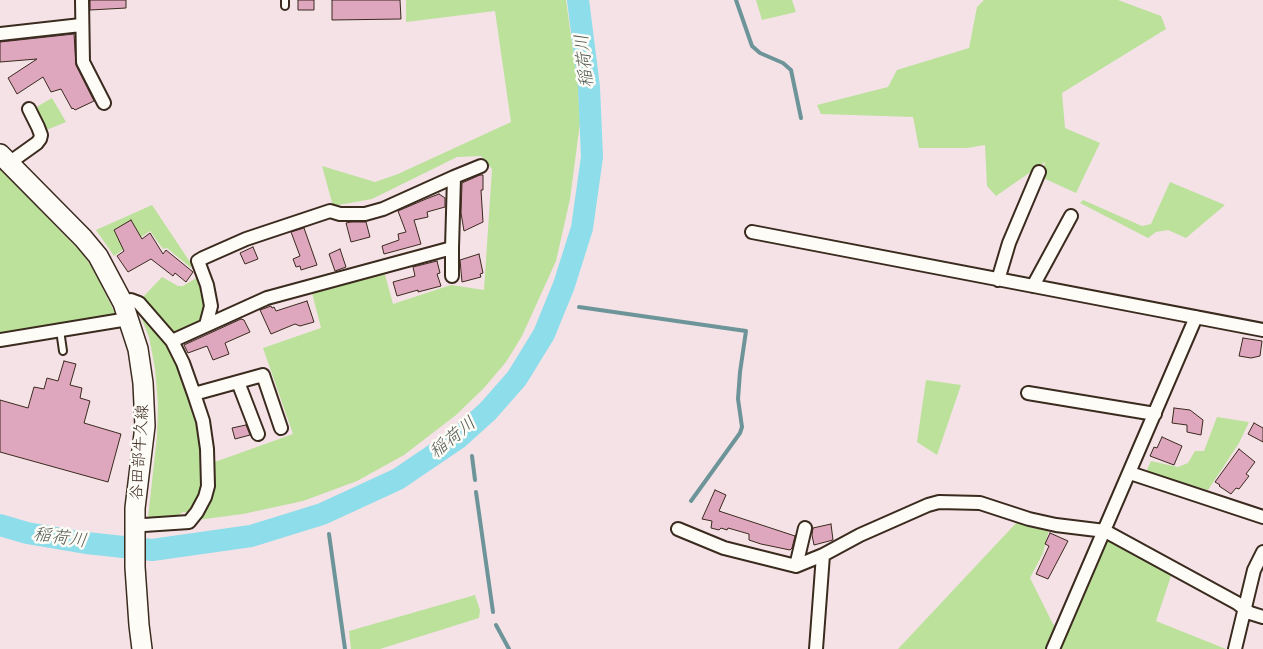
<!DOCTYPE html>
<html>
<head>
<meta charset="utf-8">
<style>
	body { margin:0 }
	canvas { display:block; background:#f4e2e6 }
</style>
</head>
<body>
<canvas width="1263" height="649"></canvas>
<script>
const context = document.querySelector('canvas').getContext('2d');
context.lineJoin = 'round';
function paint(path, color) { context.fillStyle = color; context.fill(path, 'evenodd'); }
const poly = rows => new Path2D(rows.map(r => 'M' + r).join(''));
function trace(path, color, width, dash) { context.strokeStyle = color; context.lineWidth = width; context.lineCap = dash ? 'butt' : 'round'; context.setLineDash(dash || []); context.stroke(path); }
function write(font, color, halo, rows, align = 'center') {
  context.font = font + ' "Patrick Hand","Klee One",sans-serif'; context.lineWidth = 5; context.setLineDash([]); context.textBaseline = 'middle'; context.strokeStyle = halo; context.fillStyle = color; for (const [text, x, y, turn = 0] of rows) {
    context.save(); context.translate(x, y); context.rotate((+turn || 0) * Math.PI / 180); context.textAlign = isNaN(turn) ? turn : align; if (halo) context.strokeText(text, 0, 0); context.fillText(text, 0, 0); context.restore();
  }
}
paint(poly([
	[406,0,566,0,578,87,580,123,570,199,556,261,522,336,506,362,484,388,456,415,404,455,357,481,303,501,243,514,197,520,212,463,293,434,263,348,321,328,312,293,384,271,393,304,451,285,484,290,492,169,481,156,457,157,372,199,333,206,322,166,375,182,398,174,511,122,495,11,406,22],
	[756,0,792,0,796,12,762,20],
	[984,0,1118,0,1161,16,1166,29,1062,93,1065,128,1100,143,1076,193,1041,177,1045,162,996,196,987,186,985,145,967,148,919,148,913,117,821,114,817,105,888,87,897,70,969,48,977,7],
	[52,98,66,122,44,131,33,109],
	[0,169,82,253,93,269,115,313,80,322,0,333],
	[1170,182,1225,205,1186,238,1168,230,1156,232,1148,238,1080,203,1083,200,1142,226,1151,224],
	[152,205,192,265,191,268,167,248,163,249,150,231,114,256,96,230],
	[162,277,178,286,183,286,198,277,208,307,202,321,173,336,143,297],
	[139,312,163,338,179,362,198,425,204,477,201,497,190,513,183,512,174,518,148,518,157,436,158,405,155,368,149,337],
	[926,380,961,385,937,455,917,442],
	[1217,417,1249,422,1239,443,1208,490,1146,472,1151,461,1178,467,1188,463,1195,451,1204,451],
	[1018,521,1049,530,1043,553,1030,578,1053,624,1058,628,1049,649,898,649],
	[1110,541,1115,542,1172,573,1156,621,1226,649,1061,649,1103,543],
	[475,595,480,610,479,618,380,649,351,649,349,631]
]), '#bce19b');
trace(poly([
	[736,0,752,46,760,53,783,63,791,70,801,118],
	[579,307,746,331,740,372,738,399,742,427,740,433,691,501],
	[472,456,475,480],
	[476,492,493,612],
	[329,534,345,649],
	[496,625,509,649]
]), '#6d9599', 4);
trace(poly([
	[0,525,27,533,86,543,152,550,251,536,322,514,398,479,457,439,488,411,517,378,544,334,564,285,582,228,592,157,589,87,578,0]
]), '#8eddeb', 22);
const building = poly([
	[90,0,126,0,126,8,90,10,90,0],
	[298,0,314,0,314,10,298,10,298,0],
	[332,0,400,0,401,19,332,20,332,0],
	[74,34,76,65,94,101,75,110,73,108,72,109,61,89,51,92,43,77,17,94,8,78,37,59,0,62,0,42,74,34],
	[480,175,483,175,483,190,481,190,483,222,464,231,461,213,462,183,480,175],
	[439,194,445,198,445,207,427,212,428,217,414,220,421,244,384,254,382,246,399,240,398,234,406,232,398,211,426,199,439,194],
	[131,220,142,239,150,233,163,254,166,250,193,272,186,282,175,273,173,276,151,259,128,272,117,256,124,251,114,230,131,220],
	[351,222,366,222,370,237,351,242,346,223,351,222],
	[304,228,317,265,301,270,300,266,296,267,293,259,300,256,291,232,304,228],
	[253,247,258,259,245,264,240,253,253,247],
	[340,249,346,267,335,271,329,254,340,249],
	[479,254,483,273,480,274,481,277,462,282,460,260,479,254],
	[437,261,440,273,437,274,441,286,418,292,418,290,397,296,393,282,415,276,413,267,437,261],
	[307,301,314,322,300,326,295,324,271,334,260,310,271,306,272,308,274,307,276,311,307,301],
	[241,319,244,320,250,332,225,343,229,354,213,360,207,346,188,353,184,345,241,319],
	[1243,338,1262,341,1260,356,1251,358,1239,356,1243,338],
	[64,361,76,364,70,385,82,388,80,398,90,401,84,423,121,434,108,482,0,452,0,400,28,408,34,387,44,389,47,378,58,381,64,361],
	[1174,408,1190,410,1203,420,1201,435,1187,432,1187,425,1172,423,1174,408],
	[1254,423,1263,428,1263,442,1248,434,1254,423],
	[246,425,250,435,235,439,232,428,246,425],
	[1162,437,1182,446,1174,465,1150,456,1154,447,1157,448,1162,437],
	[1239,449,1255,462,1246,474,1249,476,1239,489,1236,488,1231,494,1219,486,1220,485,1215,482,1239,449],
	[715,490,726,495,719,511,795,536,792,548,790,550,761,544,749,540,749,534,728,528,727,530,721,528,719,530,711,528,712,521,702,519,715,490],
	[831,524,833,540,814,545,812,535,813,528,831,524],
	[1050,533,1068,541,1048,579,1036,574,1049,546,1045,544,1050,533]
]);
paint(building, '#dea7be');
trace(building, '#3b2a1e', 1);
const lane = poly([
	[285,0,285,6],
	[60,330,63,351]
]);
const street = poly([
	[82,0,83,62,104,103],
	[0,34,81,25],
	[9,163,37,143,40,139,41,135,38,127,29,109],
	[454,177,481,166],
	[752,232,1263,330],
	[452,248,452,276],
	[998,280,1009,243,1039,172],
	[1033,286,1071,216],
	[123,303,131,300,139,303,172,341,183,363,194,394,203,421,207,449,208,486,205,497,197,512,189,522,144,525,134,524],
	[0,340,128,319],
	[172,341,267,298,452,248,454,177,383,209,365,214,340,214,330,211,246,239,203,258,198,261,207,285,211,306,206,325],
	[238,382,258,434],
	[1028,393,1155,414],
	[194,394,263,375,281,428],
	[1130,473,1263,517],
	[678,529,724,548,796,566,823,555,860,535,928,505,939,502,980,503,1029,519,1056,525,1105,531,1237,603,1250,613,1263,617],
	[796,566,805,528],
	[816,649,823,555],
	[1053,649,1196,317],
	[1235,649,1254,570,1263,552]
]);
const secondary = poly([
	[0,154,83,238,98,256,123,303,138,349,143,383,145,426,135,508,135,567,139,625,142,649]
]);
trace(lane, '#3b2a1e', 10);
trace(street, '#3b2a1e', 16);
trace(secondary, '#3b2a1e', 22);
trace(lane, '#fdfcf7', 6);
trace(street, '#fdfcf7', 12);
trace(secondary, '#fdfcf7', 19);
write('16px', '#3b2a1e', '#fdfcf7', [
	["谷田部牛久線",140,452,-86]
]);
write('italic 18px', '#505751', '#fdfcf7', [
	["稲荷川",585,61,-96],
	["稲荷川",453,438,-39],
	["稲荷川",60,538,8]
]);
</script>
</body>
</html>
